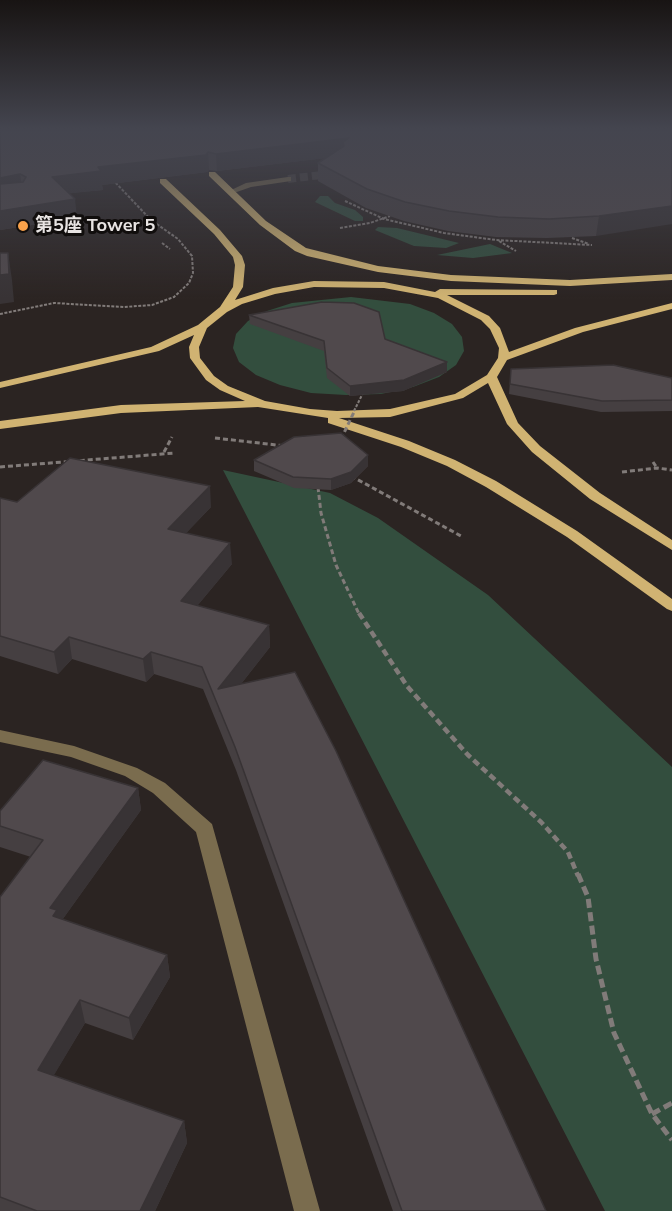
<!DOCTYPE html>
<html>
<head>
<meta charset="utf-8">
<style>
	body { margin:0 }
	canvas { display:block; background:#2b2422 }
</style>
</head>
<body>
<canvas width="672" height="1211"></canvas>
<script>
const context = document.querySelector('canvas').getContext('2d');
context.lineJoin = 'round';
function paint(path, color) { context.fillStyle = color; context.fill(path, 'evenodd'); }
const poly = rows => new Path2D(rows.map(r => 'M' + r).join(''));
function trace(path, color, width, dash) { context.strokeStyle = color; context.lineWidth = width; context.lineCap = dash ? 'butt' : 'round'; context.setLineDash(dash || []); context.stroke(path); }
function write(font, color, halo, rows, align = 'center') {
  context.font = font + ' Mulish,"Noto Sans TC",sans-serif'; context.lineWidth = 6; context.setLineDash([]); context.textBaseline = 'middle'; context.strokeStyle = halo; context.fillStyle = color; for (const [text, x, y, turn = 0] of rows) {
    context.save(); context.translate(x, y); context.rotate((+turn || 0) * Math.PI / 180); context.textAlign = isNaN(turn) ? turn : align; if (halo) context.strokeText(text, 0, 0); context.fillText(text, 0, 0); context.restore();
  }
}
paint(poly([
	[320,196,328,196,335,203,355,210,363,217,363,221,355,221,315,202],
	[378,227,397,228,459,243,446,248,414,246,375,230],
	[490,244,512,253,473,258,437,255],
	[351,297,410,304,434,313,452,324,462,337,464,351,456,365,439,377,413,387,381,394,346,395,311,393,280,385,256,375,239,362,233,348,236,334,248,321,267,311,292,303],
	[223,470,330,493,378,518,488,595,672,767,672,1211,605,1211]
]), '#334e3e');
trace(poly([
	[288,179,338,173]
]), '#47413f', 8, [8, 4]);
trace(poly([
	[345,201,384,219,444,233,496,240,592,245],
	[340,228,370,223,390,216],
	[572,238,589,244],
	[499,241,516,251],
	[162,243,170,249],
	[0,314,54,303,124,307,152,305,174,297,189,283,193,273,192,256,178,239,151,220,113,180]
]), '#817b79', 2, [3, 1.5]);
trace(poly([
	[215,438,285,446],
	[164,452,172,437],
	[653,462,657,468],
	[0,467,175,453],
	[622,472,657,468,672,470],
	[318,487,321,513,336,565,359,614]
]), '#817b79', 3, [5, 3]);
trace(poly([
	[359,613,407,686,468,755,541,822,568,852,578,876]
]), '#817b79', 4.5, [7, 4]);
trace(poly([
	[578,874,588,897,596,959,614,1033,652,1114,672,1140],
	[652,1114,672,1103]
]), '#817b79', 5, [9, 4.5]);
paint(poly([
	[288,177,291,177,291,181,251,187,231,194,227,192,246,183,288,177],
	[0,730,74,746,137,768,165,783,212,824,320,1211,294,1211,196,832,153,793,125,776,71,757,0,742,0,730]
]), '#7a6c4e');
paint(poly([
	[209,172,215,172,266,221,306,248,378,266,451,275,570,280,672,274,672,280,570,286,451,281,378,272,307,256,295,251,260,225,209,176,209,172],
	[160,179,166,179,220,230,242,256,245,265,243,287,235,300,273,288,314,281,384,282,435,292,440,289,557,290,557,294,554,295,447,295,489,316,500,328,509,352,575,328,672,303,672,309,583,332,507,360,497,377,518,423,540,446,600,493,672,540,672,550,590,499,532,452,507,424,488,383,463,398,390,417,339,418,409,441,455,460,496,481,577,531,672,599,672,611,667,609,567,537,486,487,447,466,401,447,328,423,328,418,258,407,121,413,0,429,0,421,121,405,245,401,220,390,206,380,190,358,189,347,194,335,159,351,0,388,0,382,151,347,198,325,220,307,233,287,235,265,233,257,214,234,160,183,160,179],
	[314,287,384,288,438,298,481,320,490,329,499,348,498,358,487,375,455,394,390,409,337,411,310,409,265,401,228,386,214,376,200,358,199,347,207,328,227,312,242,304,275,294,314,287]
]), '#d0b372');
trace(poly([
	[354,411,364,391]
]), '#817b79', 2, [3, 1.5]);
trace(poly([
	[341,439,355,410],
	[351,476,461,536]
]), '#817b79', 3, [5, 3]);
paint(poly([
	[0,130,672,130,596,236,547,238,496,237,448,231,404,221,366,208,318,181,318,163,325,158,217,171,209,170,207,172,102,185,103,190,69,193,77,218,0,230],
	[249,315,385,339,447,372,403,391,350,396,327,378,324,351,250,324],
	[511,369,672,378,672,411,601,412,509,394],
	[254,460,368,466,351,483,331,490,294,488,254,471],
	[0,498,17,502,211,507,186,533,232,564,197,606,269,625,270,647,241,684,546,1211,393,1211,236,770,203,689,154,674,146,682,72,659,58,674,0,656],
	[138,788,141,810,62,920,167,955,170,977,133,1040,85,1023,53,1076,184,1121,187,1143,155,1211,0,1211,0,897,31,857,0,847,0,826]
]), '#453f41');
paint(poly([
	[349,138,344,146,343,142,343,156,217,171,216,154],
	[208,152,209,170,207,172,102,185,103,190,54,195,52,177,98,167],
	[20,174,23,192,0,197,0,178],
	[75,199,77,218,0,230,0,211],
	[672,206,672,224,596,236,599,216],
	[8,253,12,280,14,302,0,304,0,275],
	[447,362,447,372,403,391,350,396,350,386],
	[368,455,368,466,351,483,331,490,331,479],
	[210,486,211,507,170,550,168,529],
	[230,543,232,564,183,623,181,601],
	[269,625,270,647,219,712,218,689],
	[69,637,72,659,58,674,54,652],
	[151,652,154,674,146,682,143,659],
	[138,788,141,810,60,923,58,939,50,908],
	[167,955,170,977,133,1040,129,1018],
	[80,1000,85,1023,44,1092,38,1070],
	[184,1121,187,1143,155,1211,140,1211]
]), '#383335');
const building = poly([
	[0,130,672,130,672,206,599,216,549,219,498,217,449,211,405,202,367,189,318,163,344,146,343,142,349,138,216,154,208,152,206,155,98,167,101,171,52,177,75,199,0,211,0,184,23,182,26,177,20,174,0,178,0,130],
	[0,253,8,253,9,274,0,275,0,253],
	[322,302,354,303,379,312,385,339,447,362,404,380,350,386,327,368,324,341,249,315,322,302],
	[613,365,672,378,672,400,602,401,510,384,511,369,613,365],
	[341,433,368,455,351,472,331,479,293,477,254,460,294,437,341,433],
	[70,458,210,486,168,529,230,543,181,601,269,625,218,689,295,672,336,751,546,1211,402,1211,235,747,202,667,151,652,143,659,69,637,54,652,0,636,0,498,17,502,70,458],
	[43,760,138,788,50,908,57,910,53,916,167,955,129,1018,80,1000,38,1070,184,1121,140,1211,37,1211,0,1197,0,897,43,840,0,826,0,811,43,760]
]);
paint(building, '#50494c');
trace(building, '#383335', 1.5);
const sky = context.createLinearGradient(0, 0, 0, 299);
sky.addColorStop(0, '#181413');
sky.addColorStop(0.43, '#44454f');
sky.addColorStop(1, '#44454f00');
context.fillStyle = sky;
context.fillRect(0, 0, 672, 299);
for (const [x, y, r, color] of [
	[23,226,6,"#f8a14a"]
]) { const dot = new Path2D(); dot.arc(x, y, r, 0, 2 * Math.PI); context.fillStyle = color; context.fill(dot); trace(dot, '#110e0d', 2); }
write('bold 18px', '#e8e4e3', '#110e0d', [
	["第5座 Tower 5",35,226]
], 'left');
</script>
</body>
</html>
